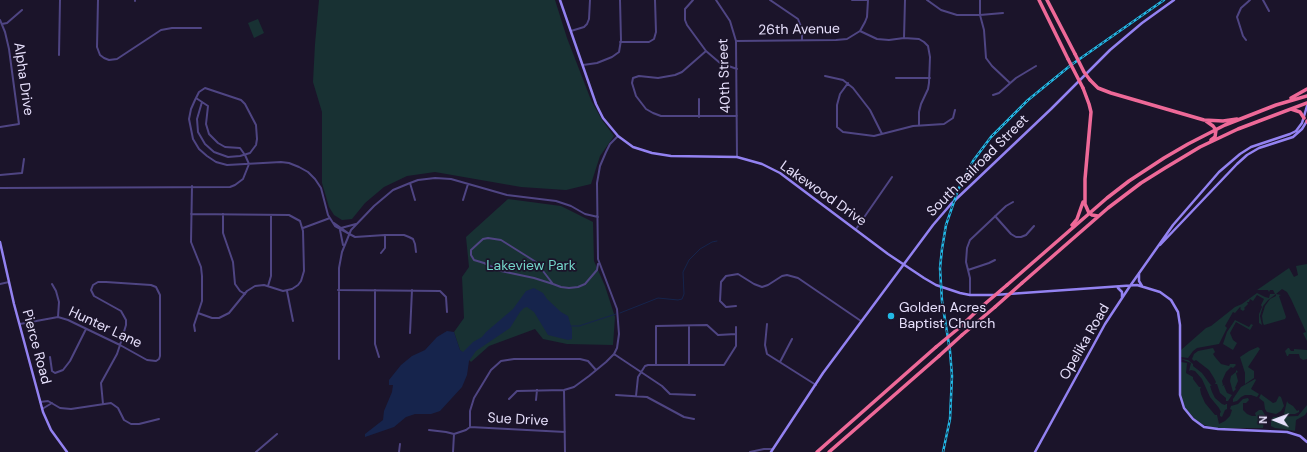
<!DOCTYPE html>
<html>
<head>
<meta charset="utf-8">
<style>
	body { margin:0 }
	#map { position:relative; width:1307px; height:452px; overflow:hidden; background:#1b142a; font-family:"DM Sans",sans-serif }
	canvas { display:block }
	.north { position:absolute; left:1255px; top:400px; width:40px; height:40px; -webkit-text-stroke:3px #1b142a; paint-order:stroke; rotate:271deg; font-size:11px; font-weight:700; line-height:16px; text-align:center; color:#e7e0fc }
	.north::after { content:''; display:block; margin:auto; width:14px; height:18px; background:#e7e0fc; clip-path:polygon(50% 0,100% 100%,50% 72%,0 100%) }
</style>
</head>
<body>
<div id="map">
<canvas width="1307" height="452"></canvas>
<div class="north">N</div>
</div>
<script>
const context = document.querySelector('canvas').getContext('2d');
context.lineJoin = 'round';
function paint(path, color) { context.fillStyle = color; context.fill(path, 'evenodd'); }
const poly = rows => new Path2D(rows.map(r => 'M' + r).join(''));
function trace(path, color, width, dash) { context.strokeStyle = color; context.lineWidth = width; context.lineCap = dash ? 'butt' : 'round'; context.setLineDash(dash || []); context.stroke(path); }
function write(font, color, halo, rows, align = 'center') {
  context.font = font + ' "DM Sans",sans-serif'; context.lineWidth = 3.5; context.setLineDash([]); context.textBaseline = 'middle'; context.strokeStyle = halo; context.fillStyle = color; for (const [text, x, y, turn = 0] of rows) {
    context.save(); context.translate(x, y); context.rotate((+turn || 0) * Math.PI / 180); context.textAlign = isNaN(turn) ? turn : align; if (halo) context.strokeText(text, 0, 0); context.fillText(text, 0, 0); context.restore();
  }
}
paint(poly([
	[319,0,555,0,567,38,591,100,602,120,614,136,600,156,591,184,566,190,521,187,435,172,407,176,384,187,365,203,352,219,342,220,334,215,329,207,322,183,322,112,313,82,315,44],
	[258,19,264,33,254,38,248,23],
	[508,199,561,206,593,222,594,261,605,286,615,317,613,345,567,344,543,339,535,329,489,346,471,362,460,350,454,332,464,318,462,277,469,267,466,237],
	[1307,264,1307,341,1303,333,1306,332,1291,299,1287,292,1282,289,1276,294,1281,295,1279,296,1286,317,1285,319,1264,325,1263,323,1262,316,1265,306,1270,299,1276,296,1276,294,1268,300,1263,306,1260,316,1262,325,1259,323,1259,314,1262,307,1261,305,1264,299,1257,295,1253,301,1250,299,1249,302,1247,302,1248,304,1244,308,1245,309,1243,311,1240,309,1241,308,1240,307,1235,313,1233,312,1225,326,1227,328,1219,344,1197,348,1193,351,1188,358,1181,357,1181,350,1206,328,1211,326,1235,307,1242,304,1257,293,1265,297,1269,298,1270,294,1275,294,1273,290,1270,290,1269,292,1268,290,1257,290,1289,268,1294,277,1298,275,1296,266],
	[1235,320,1249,327,1251,324,1253,325,1250,330,1236,322,1230,333,1233,340,1237,343,1233,350,1223,344,1227,332],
	[1258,347,1260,349,1248,367,1254,371,1254,378,1245,384,1245,373,1240,357,1249,351],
	[1213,348,1215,352,1213,354,1215,357,1221,364,1229,366,1230,364,1235,364,1236,365,1233,368,1231,367,1226,372,1222,381,1223,385,1222,386,1225,385,1224,386,1227,393,1232,395,1228,401,1226,401,1226,398,1220,393,1217,384,1215,384,1216,382,1214,378,1209,370,1196,360,1194,361,1192,359,1194,354,1198,351],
	[1288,348,1289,348,1291,351,1294,351,1294,349,1307,350,1307,359,1303,360,1300,358,1299,354,1289,354,1288,356,1287,356,1285,351],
	[1181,359,1188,360,1193,364,1193,366,1202,373,1210,384,1211,384,1210,385,1212,385,1210,386,1212,392,1215,398,1222,404,1225,405,1226,404,1227,404,1227,409,1225,410,1222,417,1220,416,1220,413,1221,412,1219,408,1210,397,1202,379,1195,371,1191,370,1189,371,1191,363],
	[1181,362,1187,363,1186,373,1193,377,1193,379,1199,387,1201,387,1200,389,1201,394,1205,403,1215,415,1217,415,1219,424,1225,421,1230,416,1232,410,1230,409,1231,406,1238,404,1243,399,1248,398,1249,400,1246,403,1243,403,1243,410,1247,414,1252,416,1256,416,1255,413,1259,410,1262,410,1265,415,1263,428,1215,428,1204,425,1196,420,1184,407,1181,395],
	[1236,370,1238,372,1236,373,1238,381,1235,388,1236,389,1233,392,1230,381,1231,376,1236,372],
	[1255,379,1256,380,1251,389,1259,394,1257,397,1251,395,1245,395,1241,397,1237,401,1233,402,1233,399,1241,387],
	[1261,394,1262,395,1273,403,1276,402,1279,396,1281,397,1284,406,1281,411,1276,414,1267,412,1265,409,1264,402,1259,398],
	[1287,401,1288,403,1293,406,1297,411,1299,410,1299,412,1295,414,1284,414],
	[1307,405,1307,412,1305,415,1296,420,1295,431,1284,429,1275,428,1271,426,1271,422,1273,417,1298,416]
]), '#183133');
paint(poly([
	[534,288,543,293,547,299,561,312,568,316,572,329,572,339,568,340,548,335,534,312,527,307,524,308,520,312,510,328,476,351,469,361,467,375,462,387,440,411,431,414,415,414,406,417,394,427,365,437,365,434,383,420,384,411,392,392,393,385,389,385,389,380,401,365,412,356,425,350,437,337,447,331,454,332,460,350,463,352,473,342,482,337,486,332,513,309,526,291]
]), '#16244c');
trace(poly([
	[620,313,658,298,678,300,682,299,684,294,683,272,689,260,700,249,712,242,717,241],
	[571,326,579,326,616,314]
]), '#16244c', 1);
trace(poly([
	[98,0,97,47,100,55,104,58,109,60,117,59,161,30,172,28,201,28],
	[693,0,685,9,685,20,687,25,706,51,720,63,737,69],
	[716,0,730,21,736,41,737,157],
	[770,0,798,19,802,29,802,40],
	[852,0,868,0],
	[927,0,941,10,957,15,980,15,1003,13],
	[980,0,980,15,984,30,986,58,992,66,1010,83],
	[1263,0,1269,11],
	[135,1,135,0],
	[0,20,5,32,9,49,19,124,0,127],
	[2,24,7,23,22,10],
	[571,31,584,27,587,24,589,19,590,0],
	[860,31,877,39,889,40,904,38,919,39,924,42,928,46,930,57,929,83,928,89,921,104,919,112,919,125],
	[904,38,905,0],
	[1246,40,1243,36,1237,17,1241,8,1250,0],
	[736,41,836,40,847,39,860,31,865,22,867,17,868,0],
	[620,42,649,42,654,39,656,32,655,0],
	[706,51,682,72,675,75,658,78,639,76,633,78,632,83,636,96,646,109,653,113,661,116,737,116],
	[59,55,60,0],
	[583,65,597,63,612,57,619,52,621,40,620,0],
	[825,76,843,80,853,88,870,110,882,134],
	[896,78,930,78],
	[848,83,840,94,837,105,837,127,843,132,874,136,913,126,944,124,953,118,955,110],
	[993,95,999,93,1016,78,1036,66],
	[202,102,197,119,198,132,205,144,214,152,228,157,240,156,250,153,256,145,257,139,256,125,245,104,241,100,205,88,199,92,195,100,191,109,189,119,193,139,199,149,207,156,216,162,227,165,281,162,289,163,299,167,308,172,315,179,321,188,328,215,335,226,355,237,385,235,404,235,409,237,413,239,415,244,416,252],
	[699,117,699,99],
	[0,175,22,173,24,159],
	[410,183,415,200],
	[192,186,191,242,201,267,202,276,202,301,194,325,195,331],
	[0,188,230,187,235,185,243,179,249,164,245,155,240,148,225,147,218,143,209,134,206,124,208,106,196,98],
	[463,200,468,184],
	[191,214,289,215,300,221,303,231,304,271,301,281,298,285,292,289,283,291,264,285,255,286,247,291,229,313,219,318,212,318,198,313],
	[223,214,223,233,233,262,235,284,240,291,245,294],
	[995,216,1011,234,1016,237,1021,237,1026,235,1034,226],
	[334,223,348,233],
	[303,228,330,218],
	[341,228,356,224],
	[856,229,892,177],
	[340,230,343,245],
	[488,238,501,240,536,262,553,284,534,278,501,271,484,263,474,260,471,255,471,250,483,239,488,238],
	[381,253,385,248,385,235],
	[968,270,989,263,995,260],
	[0,284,9,282],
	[52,284,56,291,59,302,58,317],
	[553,284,561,287,569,288,578,287,585,284,597,270,598,264],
	[268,286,271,276,271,215],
	[338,290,440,291,446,297,447,312],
	[375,290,375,344,379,357],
	[287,291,293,321],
	[970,295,970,278,966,262,967,248,970,240,1006,206,1013,202],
	[736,306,726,307,720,301,721,282,726,276,738,274,754,284,762,287,768,285,782,276,787,275,798,278,861,321],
	[20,324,58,317,68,320,120,345,147,360,156,361,159,359,160,356,160,295,156,287,151,285,106,282,98,282,93,285,91,290,94,296,121,311,126,320,126,325,120,345,117,354,101,383,103,404],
	[767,324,765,345,767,354,816,385],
	[689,326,689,365],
	[410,333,412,290],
	[614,354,662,386,670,394,695,395],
	[50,357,52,371,55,373,63,370,70,361,86,329],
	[339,359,339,268,342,252,351,230,374,206,393,190,410,183,418,180,435,178,451,179,507,195,556,201,571,206,585,214,598,217],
	[780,362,792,339],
	[656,365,656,326,707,325,718,335,736,334],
	[564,390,565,452],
	[616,395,647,397,684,417,694,419],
	[636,396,638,377,645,366,648,365,724,365,736,346,736,327],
	[509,399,517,391,564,390,574,387,589,376,606,362,614,354,617,348,619,334,617,309,598,259,597,183,600,166,606,152,610,144,618,136],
	[536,400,537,390],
	[40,402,48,401,60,408,71,409,111,403,118,408,124,420,131,424,139,424,159,419],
	[42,409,52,403],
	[470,427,565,432],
	[429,430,446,432,454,434],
	[454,434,466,430,470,427,470,411,474,398,491,370,501,361,514,359,580,359,588,361,596,370],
	[256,452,277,434],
	[399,452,400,444],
	[453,452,454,434],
	[750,452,764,449,773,449]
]), '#4f4583', 2);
trace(poly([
	[560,0,596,104,603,118,618,136,633,147,652,153,671,156,737,157,762,164,780,173,888,254,924,278,936,285,960,293,970,295,994,295,1137,285,1160,292,1171,300,1178,312,1180,325,1180,395,1184,408,1193,419,1204,427,1218,429,1287,432,1300,436,1307,442],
	[0,242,14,304,43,412,51,430,67,452],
	[1159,245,1160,245,1237,164,1247,155,1259,148,1293,137,1302,129,1307,121],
	[1139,273,1139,281,1142,286],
	[1118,288,1122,292,1122,297],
	[771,452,823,373,933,225,951,204,1051,109,1110,50,1142,23,1174,0],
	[1035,452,1105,324,1130,286,1173,225,1219,172,1240,154,1251,147,1290,134,1296,131,1302,123,1307,106]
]), '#9382f1', 2.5);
trace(poly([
	[1039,0,1068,59],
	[1047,0,1075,54],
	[1090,80,1098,88,1111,93,1204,120,1223,121,1237,119],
	[1083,88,1089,104,1091,112,1085,179,1085,204,1089,213,1092,215,1098,216],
	[1291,98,1307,89],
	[1291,109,1300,112,1304,118],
	[1206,121,1213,126,1216,130,1215,137,1211,140],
	[1307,122,1307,121],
	[1072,225,1077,219,1083,202],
	[1022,283,1108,208,1141,183,1165,168,1200,147,1238,129,1307,103],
	[1007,285,1107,198,1129,181,1164,158,1188,144,1225,125,1276,105,1307,96],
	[959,328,980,308],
	[962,335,995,307],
	[817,452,936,347],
	[829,452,939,356]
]), '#ee6998', 3.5);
const rail = poly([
	[943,452,950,419,952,376,950,351,942,301,940,268,942,249,946,225,958,190,966,174,973,161,991,137,1028,100,1071,65,1164,0]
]);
trace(rail, '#22b9e6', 2.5);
trace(rail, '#1b142a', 1, [3]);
trace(poly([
	[1075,54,1084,72,1090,80],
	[1068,59,1083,88],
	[995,307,1022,283],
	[980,308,1007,285],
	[936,347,959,328],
	[939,356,962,335]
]), '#ee6998', 3.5);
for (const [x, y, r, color] of [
	[891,316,4,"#22b9e6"]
]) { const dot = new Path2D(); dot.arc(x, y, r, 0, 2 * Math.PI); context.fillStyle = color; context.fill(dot); trace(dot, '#1b142a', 1.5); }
write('14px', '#e7e0fc', '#1b142a', [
	["26th Avenue",799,30,-1],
	["40th Street",725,76,-92],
	["Alpha Drive",23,79,82],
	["South Railroad Street",978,166,-45],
	["Lakewood Drive",823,194,35],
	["Hunter Lane",105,328,25],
	["Opelika Road",1085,342,-60],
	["Pierce Road",36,347,75],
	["Sue Drive",518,420,3]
]);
write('14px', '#73d5c9', '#1b142a', [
	["Lakeview Park",531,266]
]);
write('14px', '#e7e0fc', '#1b142a', [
	["Golden Acres",899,308],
	["Baptist Church",899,324]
], 'left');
</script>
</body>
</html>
